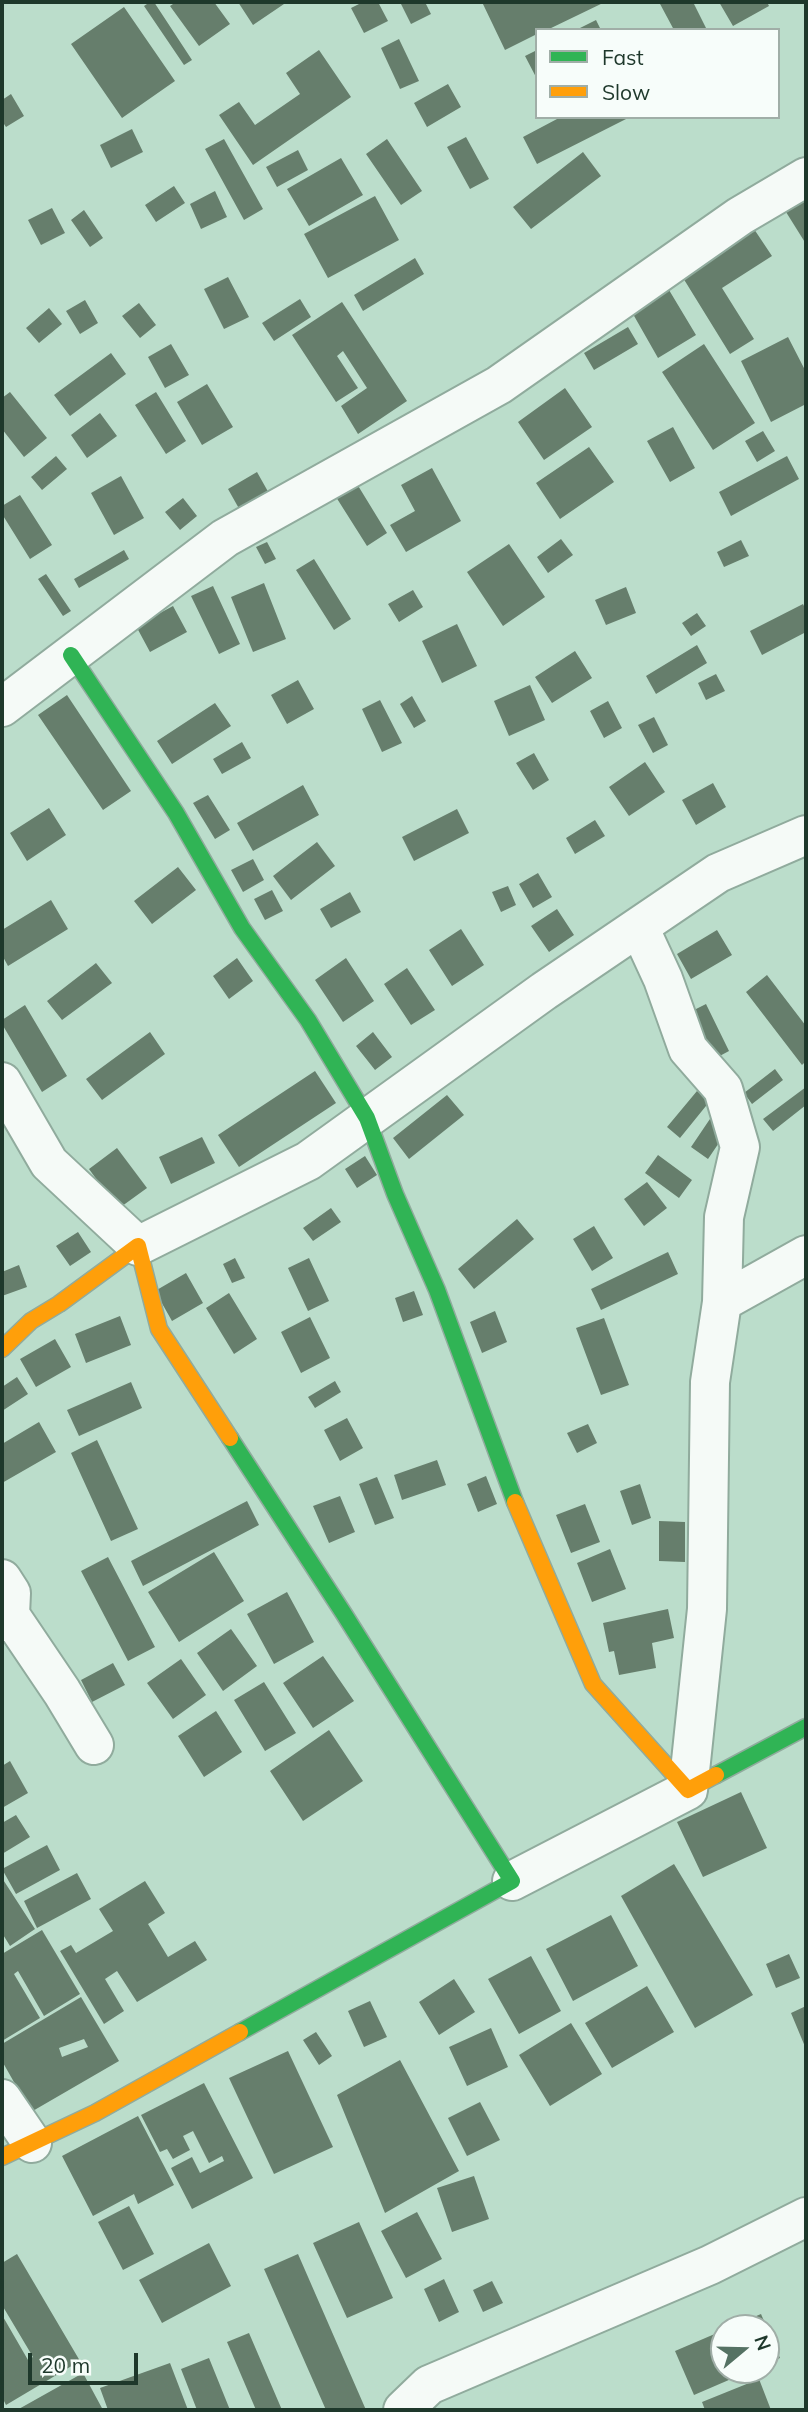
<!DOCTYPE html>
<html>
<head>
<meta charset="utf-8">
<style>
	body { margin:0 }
	#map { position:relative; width:808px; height:2412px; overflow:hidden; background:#bbddcb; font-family:Mulish,sans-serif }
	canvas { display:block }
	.frame { position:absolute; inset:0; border:4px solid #1e382b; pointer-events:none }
	.legend { position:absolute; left:535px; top:28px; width:245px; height:91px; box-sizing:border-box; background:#f7fdfa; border:2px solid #a0aea7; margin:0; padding:9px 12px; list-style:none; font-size:21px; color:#1e382b }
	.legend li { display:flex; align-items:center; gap:14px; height:35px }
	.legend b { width:35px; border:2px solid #a0aea7 }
	.north { position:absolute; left:710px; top:2314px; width:70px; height:70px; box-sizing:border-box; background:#f7fdfa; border:2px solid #a0aea7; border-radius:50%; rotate:71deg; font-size:19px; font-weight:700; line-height:28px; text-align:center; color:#1e382b }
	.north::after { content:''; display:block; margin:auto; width:24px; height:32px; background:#557263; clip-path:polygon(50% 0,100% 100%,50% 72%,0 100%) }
	.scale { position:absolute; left:28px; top:2353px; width:110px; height:32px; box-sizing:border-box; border:4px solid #1e382b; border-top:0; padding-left:9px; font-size:21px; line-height:24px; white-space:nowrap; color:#1e382b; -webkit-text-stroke:5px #f7fdfa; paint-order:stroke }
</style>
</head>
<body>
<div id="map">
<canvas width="808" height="2412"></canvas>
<div class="frame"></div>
<ul class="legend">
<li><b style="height:9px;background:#30b455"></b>Fast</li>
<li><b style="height:9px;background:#ff9f0a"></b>Slow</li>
</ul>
<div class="north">N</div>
<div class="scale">20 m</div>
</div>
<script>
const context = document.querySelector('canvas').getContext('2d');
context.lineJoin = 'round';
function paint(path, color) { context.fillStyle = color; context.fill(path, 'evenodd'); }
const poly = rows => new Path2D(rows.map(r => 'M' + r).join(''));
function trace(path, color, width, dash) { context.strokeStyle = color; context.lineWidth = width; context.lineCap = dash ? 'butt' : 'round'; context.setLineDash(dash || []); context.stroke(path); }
paint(poly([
	[150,2,154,2,192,60,184,65,144,6],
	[176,2,214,2,230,24,199,46,170,6],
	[238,2,283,2,284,4,253,25],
	[363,2,378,2,388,21,364,33,351,8],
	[400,2,425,2,431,14,411,24],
	[482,2,605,2,547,30,537,30,537,34,505,50],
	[659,2,693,2,707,30,674,30],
	[719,2,767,2,769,6,733,26],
	[124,7,175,81,122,118,71,44],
	[596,20,601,30,576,30],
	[399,39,419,81,400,89,381,48],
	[319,50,351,97,253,165,219,115,239,102,255,125,300,94,286,73],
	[537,50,537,79,525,56],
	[448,84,461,107,427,127,414,103],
	[11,94,24,116,6,127,2,121,2,100],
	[556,117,630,117,537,164,523,137,557,119],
	[132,129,143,152,111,168,100,145],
	[466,137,489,179,470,189,447,147],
	[224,139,263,209,244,220,205,149],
	[387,139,422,191,401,205,366,154],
	[298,150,308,170,277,187,266,167],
	[583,152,601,176,531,229,513,207],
	[341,158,363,195,309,226,287,189],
	[174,186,185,203,156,222,145,205],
	[215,191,227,217,201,229,190,204],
	[375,196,399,240,328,278,304,234],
	[805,200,806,202,806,244,786,212],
	[52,208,65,233,41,245,28,220],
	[84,210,103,238,90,247,71,220],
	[752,226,772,256,722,288,754,339,730,354,680,273],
	[415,258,424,274,363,311,354,295],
	[228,277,249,317,224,329,204,289],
	[666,285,696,335,658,358,629,307],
	[300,299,311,317,274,341,262,323],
	[85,300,98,323,80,334,66,311],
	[342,302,407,401,358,434,341,406,367,388,343,351,337,356,358,388,336,402,292,335],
	[139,303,156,325,140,338,122,316],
	[49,308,62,324,39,343,26,328],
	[628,327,638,344,594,370,584,353],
	[788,337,806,372,806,404,771,422,741,361],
	[171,344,189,375,165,388,148,357],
	[704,344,755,423,713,450,662,372],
	[111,353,126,374,70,416,54,395],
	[207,384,233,427,202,445,177,402],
	[565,388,592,427,544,460,518,422],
	[10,392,47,438,24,457,2,429,2,398],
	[156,392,186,441,166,454,135,405],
	[100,413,117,436,87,458,71,435],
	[673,427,695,468,670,482,647,441],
	[763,431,775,451,757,462,745,441],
	[589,447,614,482,560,519,536,483],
	[56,456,67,469,42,490,31,477],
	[787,456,799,479,731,516,719,492],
	[432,468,461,521,406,552,390,525,415,511,401,485],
	[257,472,275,504,246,521,228,489],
	[121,476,144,518,114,535,91,493],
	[357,484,387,533,367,546,336,497],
	[20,495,52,545,30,559,2,514,2,506],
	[183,498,197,516,180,530,165,512],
	[561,539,573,555,548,573,537,557],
	[741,540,749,556,724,567,717,552],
	[267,542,276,559,265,564,256,547],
	[509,544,545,597,503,626,467,572],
	[124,550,129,559,79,588,74,579],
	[314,559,351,619,334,630,296,570],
	[46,574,71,611,63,616,38,579],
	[264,583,286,639,253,652,231,597],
	[213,586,240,644,219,654,191,596],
	[626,587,636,613,606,625,595,600],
	[413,590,423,607,399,622,388,604],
	[803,604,806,610,806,632,762,655,750,631],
	[173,606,187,632,150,652,136,626],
	[697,613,706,626,691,636,682,623],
	[457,624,477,666,442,683,422,641],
	[697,645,707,663,656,694,646,676],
	[575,651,592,678,552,703,535,677],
	[716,674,725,691,706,700,698,683],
	[298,680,314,709,287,724,271,695],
	[530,685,545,720,509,736,494,701],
	[67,695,131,791,103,810,38,715],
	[412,696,426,721,414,728,400,704],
	[380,700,402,743,382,752,362,709],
	[608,701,622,728,604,738,590,711],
	[215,703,231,726,172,764,157,741],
	[654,717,668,745,653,753,638,725],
	[242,742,251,758,222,774,213,759],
	[534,753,549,780,533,790,516,763],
	[645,762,665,792,629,816,609,787],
	[713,783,726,807,696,825,682,800],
	[303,785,319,815,253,851,237,823],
	[208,795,230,830,215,839,193,803],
	[49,808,66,835,27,861,10,833],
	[457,809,469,833,414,861,402,837],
	[595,820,605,836,575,854,566,838],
	[317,842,335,866,291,900,273,876],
	[253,859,264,880,243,892,231,870],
	[178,867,196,890,152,924,134,901],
	[538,873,552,897,533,908,519,884],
	[508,886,516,905,501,912,492,892],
	[272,890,283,911,265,920,254,899],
	[350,892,361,912,331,928,320,909],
	[51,900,68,929,8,966,2,955,2,930],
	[557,909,574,935,549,952,531,926],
	[461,929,484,965,452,986,429,950],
	[717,930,732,955,691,979,677,954],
	[237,958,253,981,229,999,213,976],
	[346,958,374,1001,343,1022,315,980],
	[96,963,112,983,62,1020,47,1001],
	[407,968,435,1010,411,1025,384,984],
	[767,975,806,1026,806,1061,802,1065,746,992],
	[706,1004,729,1051,714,1059,692,1011],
	[25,1005,67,1076,42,1092,2,1024,2,1020],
	[150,1032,165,1054,102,1100,86,1079],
	[373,1032,392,1057,375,1070,356,1046],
	[775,1069,783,1080,752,1104,744,1093],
	[315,1071,336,1103,239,1167,218,1135],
	[806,1087,806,1105,773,1131,763,1119],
	[697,1091,710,1101,680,1138,667,1127],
	[447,1095,464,1115,409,1159,393,1138],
	[714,1113,731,1125,708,1159,691,1147],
	[202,1137,215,1163,171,1184,159,1157],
	[117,1148,147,1188,118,1209,89,1169],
	[658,1155,692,1180,679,1198,645,1173],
	[365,1156,377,1175,357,1188,345,1169],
	[647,1182,667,1208,644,1226,624,1199],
	[331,1208,341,1222,313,1241,303,1228],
	[517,1219,534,1239,474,1289,458,1269],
	[594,1226,613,1258,592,1271,573,1239],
	[78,1232,91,1252,70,1266,56,1246],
	[668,1252,678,1274,601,1310,591,1289],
	[235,1258,245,1278,232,1283,223,1264],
	[309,1258,329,1301,308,1311,288,1268],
	[19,1265,27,1287,2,1296,2,1272],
	[186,1273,203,1303,172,1321,155,1291],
	[414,1291,423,1315,403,1322,395,1298],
	[229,1293,257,1339,234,1354,206,1308],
	[495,1311,507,1342,482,1353,470,1322],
	[120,1316,131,1345,86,1363,75,1334],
	[310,1317,330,1358,301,1373,281,1332],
	[604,1318,629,1385,601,1395,576,1328],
	[55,1339,71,1367,36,1387,20,1359],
	[17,1377,28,1394,2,1411,2,1387],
	[335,1381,341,1392,315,1408,308,1397],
	[131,1382,142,1408,79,1436,67,1410],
	[347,1418,363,1448,340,1461,324,1430],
	[39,1422,56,1452,2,1483,2,1444],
	[588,1424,597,1443,577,1453,567,1433],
	[97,1440,138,1529,111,1541,71,1453],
	[437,1460,446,1485,402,1500,394,1475],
	[486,1476,497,1504,478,1512,467,1484],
	[377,1477,394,1518,375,1525,359,1484],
	[640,1484,651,1518,632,1525,620,1491],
	[340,1496,355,1532,329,1543,313,1506],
	[247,1501,259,1525,143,1586,131,1561],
	[585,1504,600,1542,571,1553,556,1515],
	[659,1521,685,1522,685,1562,659,1561],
	[610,1549,626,1589,592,1602,577,1563],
	[214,1552,244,1601,179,1642,148,1592],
	[108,1557,155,1647,128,1661,81,1571],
	[287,1592,314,1642,274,1664,247,1614],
	[668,1609,674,1638,652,1643,656,1668,619,1675,614,1651,609,1652,603,1623],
	[231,1629,257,1666,223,1691,197,1653],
	[323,1656,354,1701,313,1728,283,1683],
	[181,1659,206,1695,173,1719,147,1683],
	[113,1663,125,1685,92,1702,81,1680],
	[264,1682,296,1733,265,1751,234,1700],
	[216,1711,242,1752,204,1777,178,1736],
	[329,1730,363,1781,303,1821,270,1771],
	[10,1761,28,1793,2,1808,2,1766],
	[741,1792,767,1848,703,1877,677,1822],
	[16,1815,30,1837,2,1854,2,1823],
	[47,1845,60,1870,16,1894,2,1869],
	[674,1864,753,1995,695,2028,621,1896],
	[77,1873,91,1899,37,1928,24,1901],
	[2,1878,35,1929,10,1946,2,1933],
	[145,1881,165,1913,148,1924,168,1957,195,1941,207,1960,137,2002,117,1971,105,1979,124,2011,104,2024,60,1951,71,1945,76,1953,113,1931,99,1909],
	[611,1915,638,1966,573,2001,546,1949],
	[42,1930,80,1994,44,2016,18,1971,14,1974,40,2018,2,2041,2,1954],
	[789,1954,800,1978,776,1988,766,1964],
	[531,1956,561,2011,519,2034,488,1979],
	[454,1979,475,2012,439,2035,419,2002],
	[647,1986,674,2032,612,2068,585,2023],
	[81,1997,119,2061,31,2112,2,2061,2,2044],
	[84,2039,88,2047,62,2057,59,2048],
	[370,2001,387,2037,364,2047,348,2011],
	[806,2006,806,2049,791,2013],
	[571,2023,602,2074,550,2106,519,2055],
	[491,2028,508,2067,467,2086,449,2047],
	[316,2032,332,2056,319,2065,303,2040],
	[288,2051,333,2147,274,2174,229,2078],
	[400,2060,459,2171,385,2213,337,2095],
	[204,2083,253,2178,192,2209,171,2168,192,2157,200,2173,224,2161,222,2156,209,2163,193,2131,183,2136,190,2150,173,2159,167,2149,160,2152,141,2115],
	[480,2102,500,2140,467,2156,448,2118],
	[138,2116,174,2185,138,2204,134,2194,93,2216,62,2156],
	[474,2176,489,2219,452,2232,437,2188],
	[129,2206,154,2254,123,2270,98,2222],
	[417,2212,442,2259,406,2278,381,2231],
	[359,2222,393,2298,347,2318,313,2243],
	[209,2243,231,2286,162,2323,139,2280],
	[17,2254,80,2361,6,2405,2,2397,2,2315,28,2360,33,2357,2,2305,2,2263],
	[298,2254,366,2410,326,2410,264,2269],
	[444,2279,459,2312,439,2322,424,2289],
	[492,2281,503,2303,483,2312,473,2290],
	[761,2314,780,2358,766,2364,766,2328,728,2328],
	[724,2330,724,2370,752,2370,694,2395,675,2351],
	[249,2333,282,2410,256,2410,227,2342],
	[209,2358,230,2410,197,2410,181,2369],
	[170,2363,188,2410,108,2410,100,2388],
	[83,2373,103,2410,17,2410],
	[759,2379,771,2410,705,2410,702,2402]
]), '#667e6c');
const street = poly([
	[2,707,225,538,499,385,740,216,806,177],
	[639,927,663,979,688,1049,723,1089,740,1147,724,1217,722,1302],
	[2,1082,49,1163,138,1246,308,1161,544,991,718,873,806,835],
	[2,1579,11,1593,10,1615,2,1622],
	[10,1615,62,1692,94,1745],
	[512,1881,688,1790,707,1609,710,1382,722,1302,806,1255],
	[2,2099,32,2143],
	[403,2410,429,2385,710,2265,806,2217]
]);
const fast = poly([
	[71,655,176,813,242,928,308,1020,367,1118,395,1194,437,1290,515,1502],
	[230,1438,344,1614,512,1881,240,2032],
	[716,1775,806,1727]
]);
const slow = poly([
	[2,1349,31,1321,59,1304,138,1246,159,1329,230,1438],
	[515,1502,593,1684,688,1790,716,1775],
	[2,2157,95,2113,240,2032]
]);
trace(street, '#90ab9d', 42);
trace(fast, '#90ab9d', 19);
trace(slow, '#90ab9d', 19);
trace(street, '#f5faf7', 38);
trace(fast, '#30b455', 16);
trace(slow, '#ff9f0a', 16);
</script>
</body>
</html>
